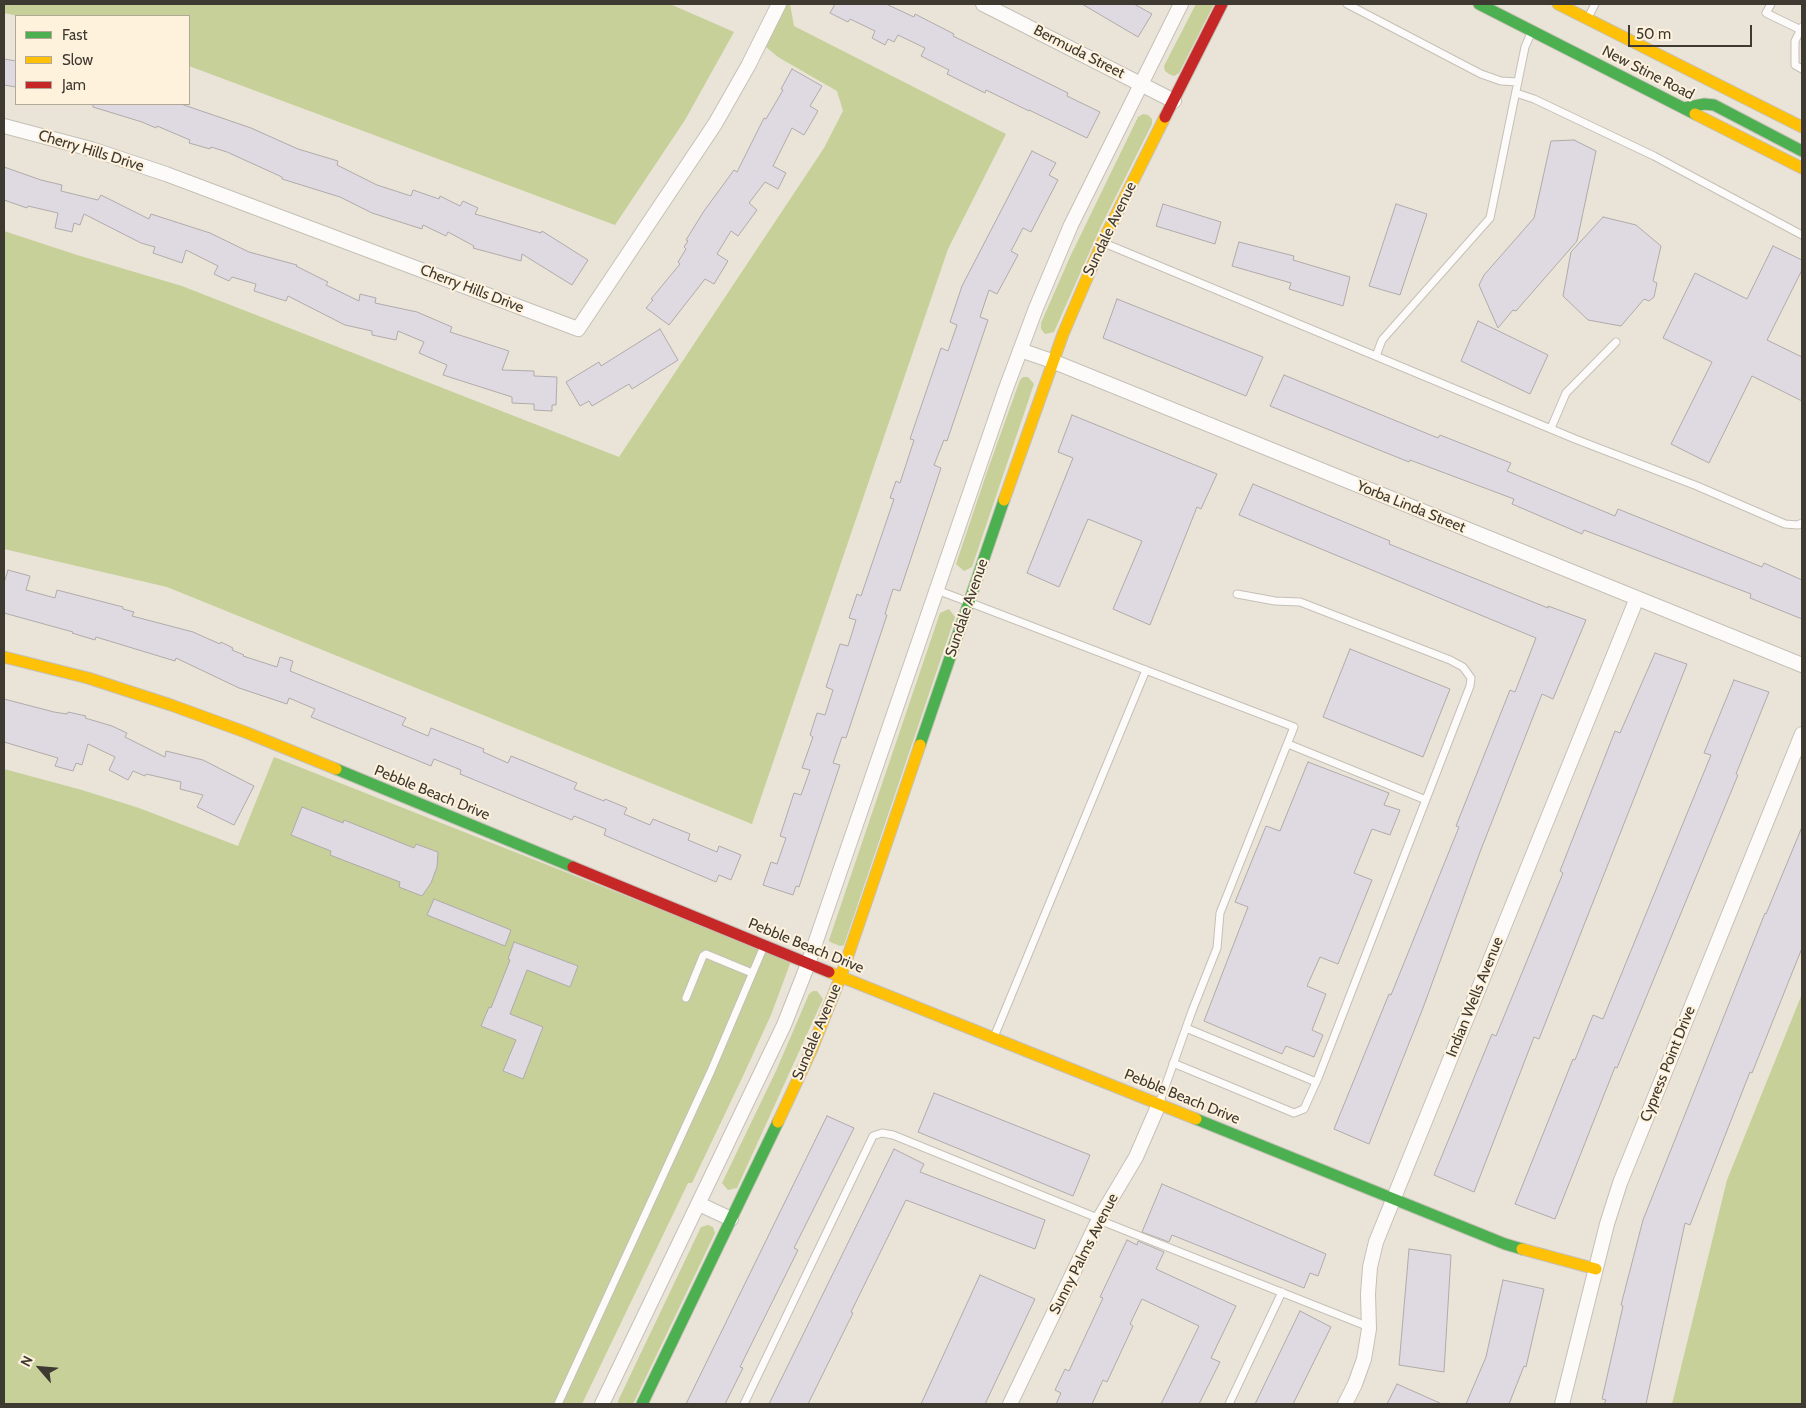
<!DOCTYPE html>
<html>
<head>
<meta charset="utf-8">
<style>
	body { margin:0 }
	#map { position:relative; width:1806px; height:1408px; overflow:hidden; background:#eae3d8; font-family:Cabin,sans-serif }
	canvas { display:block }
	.frame { position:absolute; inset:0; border:5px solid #3e3931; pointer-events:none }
	.legend { position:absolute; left:15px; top:15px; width:175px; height:90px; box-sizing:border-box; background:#fff2dd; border:1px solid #b2a898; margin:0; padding:6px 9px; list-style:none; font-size:15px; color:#3e3931 }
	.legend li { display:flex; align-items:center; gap:10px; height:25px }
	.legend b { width:25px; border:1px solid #b2a898 }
	.north { position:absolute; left:15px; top:1343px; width:50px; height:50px; -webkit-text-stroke:4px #fff2dd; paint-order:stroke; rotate:297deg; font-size:14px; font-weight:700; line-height:20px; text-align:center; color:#3e3931 }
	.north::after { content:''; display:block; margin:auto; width:18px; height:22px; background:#3e3931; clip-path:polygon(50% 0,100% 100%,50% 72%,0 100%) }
	.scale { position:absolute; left:1628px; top:25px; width:124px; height:22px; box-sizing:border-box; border:2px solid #3e3931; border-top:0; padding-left:6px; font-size:15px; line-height:18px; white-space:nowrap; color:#3e3931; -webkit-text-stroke:4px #fff2dd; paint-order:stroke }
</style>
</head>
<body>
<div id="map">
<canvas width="1806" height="1408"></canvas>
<div class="frame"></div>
<ul class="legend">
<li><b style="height:6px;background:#4caf50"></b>Fast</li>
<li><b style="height:6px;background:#ffc107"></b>Slow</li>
<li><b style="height:6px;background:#c62828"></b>Jam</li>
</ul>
<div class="north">N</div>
<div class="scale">50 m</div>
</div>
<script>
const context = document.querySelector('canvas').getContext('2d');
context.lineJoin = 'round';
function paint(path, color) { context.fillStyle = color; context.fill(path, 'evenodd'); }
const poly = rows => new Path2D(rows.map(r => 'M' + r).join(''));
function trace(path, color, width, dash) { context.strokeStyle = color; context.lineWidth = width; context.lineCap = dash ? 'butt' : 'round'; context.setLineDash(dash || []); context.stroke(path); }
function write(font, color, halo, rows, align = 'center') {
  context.font = font + ' Cabin,sans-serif'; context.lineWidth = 4; context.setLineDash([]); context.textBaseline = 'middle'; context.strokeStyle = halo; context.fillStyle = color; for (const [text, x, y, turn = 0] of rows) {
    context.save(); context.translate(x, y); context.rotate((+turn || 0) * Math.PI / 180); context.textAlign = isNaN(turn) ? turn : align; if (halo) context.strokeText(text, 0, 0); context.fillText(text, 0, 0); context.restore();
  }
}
paint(poly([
	[4,4,670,4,734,32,685,120,615,225,189,66,189,16,19,16,4,13],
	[779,4,790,4,794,26,1006,134,948,249,752,824,167,587,4,549,4,231,77,255,182,286,619,457,824,148,843,111,837,91,778,57,760,42],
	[1196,4,1214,4,1179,73,1174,76,1169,74,1165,71,1164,66],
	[1143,114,1148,115,1152,119,1152,124,1102,224,1054,332,1045,334,1041,329,1041,323,1070,257,1138,117],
	[1023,377,1028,377,1034,384,972,567,964,571,956,564,987,472,1020,380],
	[949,609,955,617,844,945,840,946,830,942,829,940,940,613],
	[274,757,791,961,771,1015,743,1076,692,1183,688,1183,582,1404,4,1404,4,769,82,790,139,808,238,846],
	[813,991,817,991,823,999,737,1188,728,1190,722,1183,776,1071,809,994],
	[1802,994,1802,1404,1672,1404,1727,1180],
	[708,1225,713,1227,715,1233,633,1404,618,1404,618,1401,701,1227]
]), '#c6d098');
const building = poly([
	[835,4,886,4,914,17,915,14,954,34,953,36,1068,93,1067,96,1100,112,1087,138,1029,110,1029,111,986,90,985,93,947,74,949,70,921,56,925,48,898,35,894,42,888,39,885,45,872,38,875,31,850,19,848,22,830,13,835,4],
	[1082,4,1134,4,1152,14,1138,37,1082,4],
	[4,59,16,61,16,87,4,85,4,59],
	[792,69,822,86,810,106,818,111,804,135,792,128,773,166,786,173,778,189,765,182,749,203,757,210,738,236,731,231,717,254,728,261,714,284,705,279,669,325,646,308,653,300,651,299,680,264,678,262,686,249,684,247,688,241,686,240,704,211,734,170,737,172,764,118,766,119,783,90,781,89,792,69],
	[93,104,181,104,251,128,298,149,338,161,337,165,377,185,411,196,413,190,439,199,440,196,460,206,463,201,478,208,475,214,541,233,542,231,588,260,572,285,522,254,521,261,473,248,474,246,448,232,446,236,423,225,422,229,372,213,340,197,282,179,282,177,227,152,211,147,210,149,189,143,190,140,157,126,156,128,142,122,93,107,93,104],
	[1574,140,1596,151,1577,241,1516,311,1513,310,1498,328,1479,285,1484,275,1534,218,1551,141,1574,140],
	[1032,151,1056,163,1049,175,1058,180,1031,232,1023,228,1011,251,1018,255,997,294,989,290,980,317,988,320,947,441,944,440,934,465,941,468,900,591,893,589,885,614,887,615,846,738,842,737,833,763,840,765,799,887,796,886,793,895,763,885,771,862,777,864,786,838,780,836,794,793,801,795,810,770,802,768,813,737,810,735,817,713,825,715,833,690,826,687,840,644,848,646,856,620,849,618,857,594,861,596,894,499,890,498,896,481,900,483,914,440,910,439,941,348,948,351,957,325,950,322,962,286,1032,151],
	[4,167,41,180,62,185,61,191,98,200,101,195,149,219,151,214,210,233,249,252,297,265,296,266,328,282,326,285,359,301,360,294,376,298,375,303,417,312,452,327,450,332,509,351,502,370,534,371,534,376,557,377,556,405,552,405,552,411,534,410,534,404,512,403,512,397,443,375,447,365,419,353,424,342,398,331,396,340,372,335,372,331,345,325,288,296,286,301,254,291,256,284,232,277,229,281,214,274,218,266,186,250,182,263,153,253,155,247,141,243,84,214,80,225,74,223,72,232,55,228,58,213,28,206,27,208,4,200,4,167],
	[1163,204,1221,222,1215,244,1156,226,1163,204],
	[1396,204,1427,214,1400,295,1369,286,1396,204],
	[1603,217,1636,225,1661,246,1653,281,1657,283,1654,297,1649,301,1644,299,1621,326,1588,320,1563,296,1571,252,1603,217],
	[1239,242,1294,256,1293,260,1350,277,1343,306,1289,289,1291,283,1232,266,1239,242],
	[1773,246,1802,260,1802,270,1767,340,1802,357,1802,401,1752,376,1709,463,1671,444,1712,362,1663,338,1695,273,1747,299,1773,246],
	[1117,299,1263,357,1246,396,1103,338,1117,299],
	[1478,321,1548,355,1530,394,1461,361,1478,321],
	[660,329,678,360,632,389,629,384,592,406,589,401,580,406,566,382,599,362,601,366,660,329],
	[1284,375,1438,438,1440,435,1511,463,1507,471,1615,516,1618,509,1762,567,1764,563,1802,580,1802,619,1750,598,1751,594,1584,530,1582,534,1512,504,1514,499,1410,460,1409,462,1270,406,1284,375],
	[1072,415,1217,474,1201,509,1197,507,1150,625,1113,609,1142,541,1088,519,1059,587,1027,573,1073,458,1058,452,1072,415],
	[1253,484,1390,541,1389,544,1548,608,1548,606,1586,620,1553,699,1542,694,1480,852,1423,1008,1369,1144,1334,1129,1389,994,1391,995,1459,827,1456,826,1510,690,1515,692,1536,638,1239,515,1253,484],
	[8,570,30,576,26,590,55,598,57,590,123,607,123,609,134,612,132,616,193,632,220,644,221,642,233,648,232,650,244,655,243,656,277,667,280,657,293,661,290,671,406,718,402,725,428,736,431,728,484,749,483,752,508,763,511,756,577,783,574,789,604,801,605,799,627,808,624,814,650,825,653,819,690,834,688,840,717,852,719,846,741,855,731,880,719,875,716,882,604,835,606,829,574,816,572,820,460,774,461,770,434,759,431,766,311,717,315,709,289,698,287,704,239,688,176,658,175,661,96,637,95,640,72,633,73,632,4,613,4,583,8,570],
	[1350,649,1450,689,1423,757,1323,717,1350,649],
	[1655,653,1687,664,1539,1039,1534,1037,1474,1192,1434,1175,1492,1034,1496,1036,1563,873,1560,871,1615,731,1620,733,1655,653],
	[1734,680,1769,692,1736,774,1738,775,1617,1068,1615,1067,1555,1219,1515,1204,1573,1059,1575,1060,1593,1015,1603,1019,1711,755,1704,753,1734,680],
	[4,699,54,712,67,714,68,712,86,716,85,718,112,726,127,733,125,737,165,757,166,751,203,760,254,786,234,825,197,807,203,795,180,789,181,782,146,774,145,776,133,771,128,780,109,770,115,757,88,744,82,765,76,763,73,771,55,766,58,758,4,742,4,699],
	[1308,762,1389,793,1384,805,1400,810,1390,835,1372,829,1354,873,1372,880,1338,964,1320,957,1307,986,1326,994,1312,1030,1323,1035,1314,1057,1286,1046,1282,1054,1204,1021,1248,907,1235,902,1266,826,1280,831,1308,762],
	[302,807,343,823,344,820,414,848,416,844,438,852,437,867,431,883,422,896,399,887,400,882,330,855,331,851,291,835,302,807],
	[1802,827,1802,948,1752,1073,1750,1072,1690,1225,1685,1223,1646,1404,1604,1404,1606,1400,1602,1399,1623,1306,1621,1305,1643,1220,1765,913,1766,914,1802,827],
	[434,899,511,930,505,946,427,915,434,899],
	[514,942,578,966,570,987,527,970,510,1014,543,1027,523,1079,503,1071,516,1040,481,1026,489,1007,491,1008,510,960,508,959,514,942],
	[934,1093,1090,1155,1073,1196,918,1132,934,1093],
	[827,1116,854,1128,794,1248,798,1250,740,1367,743,1368,725,1404,686,1404,827,1116],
	[894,1149,924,1164,920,1172,1045,1220,1035,1249,906,1200,851,1312,853,1313,808,1404,769,1404,894,1149],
	[1162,1184,1326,1254,1318,1276,1310,1273,1304,1288,1172,1235,1169,1242,1142,1232,1162,1184],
	[1127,1240,1137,1245,1138,1241,1164,1252,1156,1269,1236,1306,1211,1358,1220,1362,1199,1404,1161,1404,1199,1326,1142,1299,1130,1324,1133,1326,1107,1382,1103,1380,1092,1404,1056,1404,1061,1393,1055,1390,1065,1369,1069,1371,1103,1298,1100,1297,1127,1240],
	[1409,1249,1451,1255,1444,1372,1399,1365,1409,1249],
	[980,1275,1035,1299,985,1404,921,1404,980,1275],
	[1503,1280,1544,1289,1526,1367,1524,1366,1509,1404,1466,1404,1486,1357,1503,1280],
	[1300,1311,1331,1327,1293,1404,1255,1404,1300,1311],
	[1397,1384,1442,1404,1387,1404,1397,1384]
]);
paint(building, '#dfd9e1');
trace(building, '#afabaa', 1);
const lane = poly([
	[1347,4,1481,74,1501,81,1518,82],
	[1771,4,1766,13,1801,30],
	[1588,18,1595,4],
	[1802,27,1795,41,1795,65,1802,69],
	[1516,93,1534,99,1654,156,1802,235],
	[1104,243,1575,439,1697,486,1785,524,1798,525,1802,523],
	[1376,356,1382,340,1490,218,1525,47,1532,31],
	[1551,428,1566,393,1616,342],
	[937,590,1294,727,1220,913,1217,948,1192,1011,1159,1104],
	[1288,744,1426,800],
	[686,998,703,956,706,954,752,973],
	[1186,1028,1316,1082],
	[994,1037,1146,670],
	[1173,1063,1294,1113,1304,1109,1318,1078,1470,686,1471,678,1463,667,1450,660,1300,602,1275,601,1237,594],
	[1099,1220,1369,1327],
	[558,1404,711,1071,764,946],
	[744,1404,873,1136,882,1133,893,1135,1100,1219],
	[1229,1404,1282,1292]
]);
const street = poly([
	[983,4,1174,101],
	[4,126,91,149,166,174,578,329,715,124,748,66,779,4],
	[1020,350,1052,361,1802,665],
	[699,1204,731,1219],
	[602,1404,784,1025,808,964,1005,391,1036,308,1071,225,1181,4],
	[1010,1404,1098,1221,1136,1157,1159,1104],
	[1345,1404,1355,1384,1364,1359,1369,1329,1368,1294,1370,1267,1376,1242,1637,598],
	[1562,1404,1607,1224,1620,1183,1802,734]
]);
const fast = poly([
	[1479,4,1695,114],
	[1684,108,1704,104,1714,105,1802,151],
	[920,745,1004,500],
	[336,769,573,867],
	[1196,1119,1505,1244,1522,1249],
	[642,1404,778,1122]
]);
const slow = poly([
	[1558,4,1802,127],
	[1695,114,1802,168],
	[1004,500,1063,334,1102,243,1165,117],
	[4,657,88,678,171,705,245,732,336,769],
	[829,972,1196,1119],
	[778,1122,811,1051,841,976,920,745],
	[1522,1249,1596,1269]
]);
const jam = poly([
	[1165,117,1222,4],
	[573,867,829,972]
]);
trace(lane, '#c5c0b7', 9);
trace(street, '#c5c0b7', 16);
trace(fast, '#c5c0b7', 13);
trace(slow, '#c5c0b7', 13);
trace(jam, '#c5c0b7', 13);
trace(lane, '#fcfbf9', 7);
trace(street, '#fcfbf9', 14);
trace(fast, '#4caf50', 11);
trace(slow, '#ffc107', 11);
trace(jam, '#c62828', 11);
write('15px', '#3e3931', '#fff2dd', [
	["Bermuda Street",1079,52,27],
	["New Stine Road",1648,73,27],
	["Cherry Hills Drive",91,151,17],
	["Sundale Avenue",1110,229,-64],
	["Cherry Hills Drive",472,289,21],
	["Yorba Linda Street",1411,507,22],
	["Sundale Avenue",967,608,-71],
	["Pebble Beach Drive",432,793,22],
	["Pebble Beach Drive",806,946,22],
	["Indian Wells Avenue",1475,997,-68],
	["Sundale Avenue",817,1032,-67],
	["Cypress Point Drive",1668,1064,-68],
	["Pebble Beach Drive",1182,1097,22],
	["Sunny Palms Avenue",1084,1254,-63]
]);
</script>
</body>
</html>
